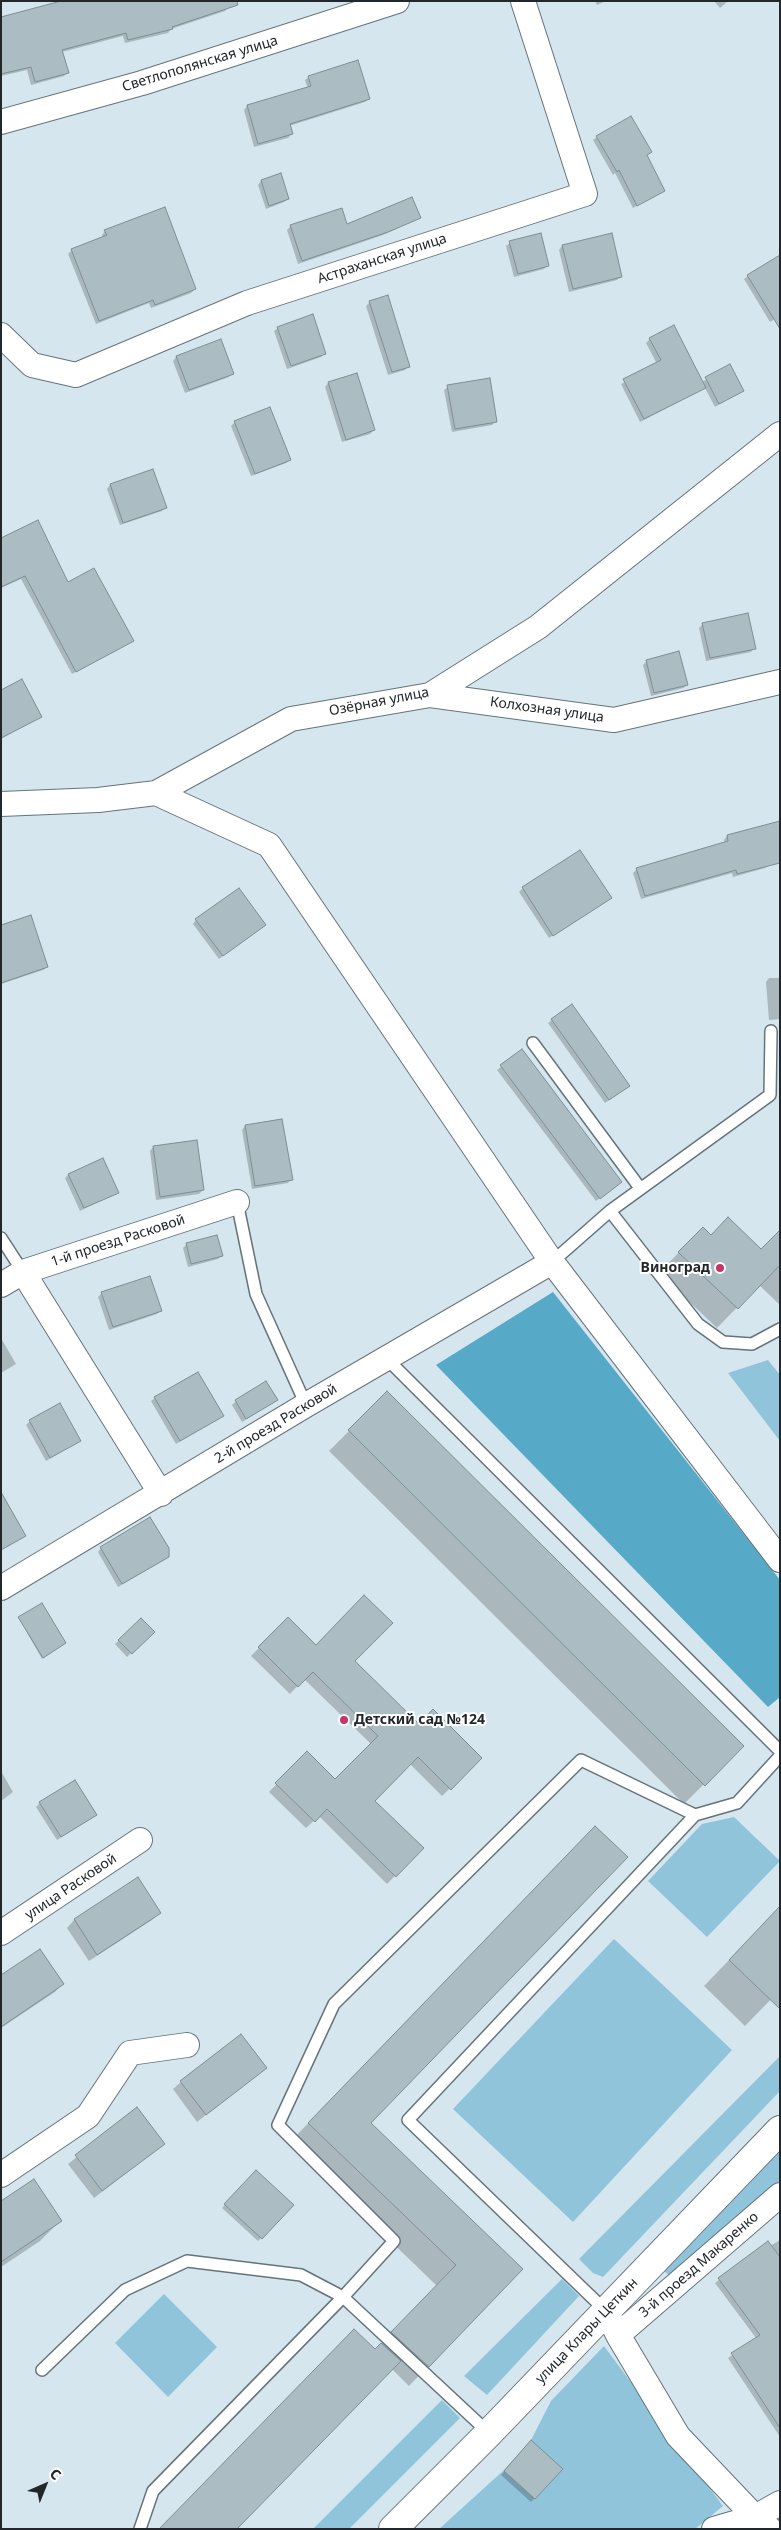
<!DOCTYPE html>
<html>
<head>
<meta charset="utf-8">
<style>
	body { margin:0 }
	#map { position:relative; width:781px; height:2530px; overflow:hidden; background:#d5e6ee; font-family:"Noto Sans",sans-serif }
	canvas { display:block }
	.frame { position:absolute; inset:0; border:2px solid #21272a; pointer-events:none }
	.north { position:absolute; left:20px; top:2460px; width:50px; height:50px; -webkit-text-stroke:4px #fff; paint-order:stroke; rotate:44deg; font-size:14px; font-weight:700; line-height:20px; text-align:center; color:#21272a }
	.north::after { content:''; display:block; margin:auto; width:18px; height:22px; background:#21272a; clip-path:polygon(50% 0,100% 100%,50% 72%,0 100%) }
</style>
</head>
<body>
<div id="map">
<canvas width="781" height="2530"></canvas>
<div class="frame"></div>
<div class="north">С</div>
</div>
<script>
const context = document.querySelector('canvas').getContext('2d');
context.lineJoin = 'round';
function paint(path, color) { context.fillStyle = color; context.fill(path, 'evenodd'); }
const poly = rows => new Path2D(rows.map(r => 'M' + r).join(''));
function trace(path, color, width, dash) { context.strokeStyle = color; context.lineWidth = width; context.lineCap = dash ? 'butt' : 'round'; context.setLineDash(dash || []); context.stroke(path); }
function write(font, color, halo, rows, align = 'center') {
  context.font = font + ' "Noto Sans",sans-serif'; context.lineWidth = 4; context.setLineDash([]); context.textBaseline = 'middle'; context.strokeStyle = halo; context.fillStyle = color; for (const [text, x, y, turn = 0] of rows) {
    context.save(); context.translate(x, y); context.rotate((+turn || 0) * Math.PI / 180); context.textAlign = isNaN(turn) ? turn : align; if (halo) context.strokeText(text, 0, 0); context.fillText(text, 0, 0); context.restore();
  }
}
paint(poly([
	[768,1360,780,1375,780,1441,728,1373],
	[734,1817,780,1861,707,1937,648,1881,702,1824],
	[614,1939,732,2050,573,2222,453,2109],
	[780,2056,780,2091,603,2277,593,2273,579,2259],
	[780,2144,780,2181,669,2275,661,2269],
	[562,2279,579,2296,487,2395,464,2376],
	[164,2294,217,2347,168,2397,115,2343],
	[604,2346,723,2506,695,2529,439,2529,504,2470,531,2440,551,2401],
	[442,2400,460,2418,349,2529,313,2529]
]), '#90c4da');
paint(poly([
	[553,1292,780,1580,780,1697,768,1707,436,1365]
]), '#57a9c8');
paint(poly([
	[595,1,606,1,597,5],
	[714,1,728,1,720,8],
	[229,7,225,11,171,29,168,33,125,43,123,36,62,52,67,72,64,76,31,85,27,70,1,76,1,18],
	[309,77,369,99,365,102,289,126,292,134,288,138,254,147,244,110,247,106,308,89,305,80],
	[597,137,646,156,664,191,633,208,615,173,613,175,593,140],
	[261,181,288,199,284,202,266,209,258,185],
	[420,218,383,235,298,264,287,230,291,226,347,226],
	[105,231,195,289,191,293,151,308,149,303,96,324,68,254,72,250,103,238,102,235],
	[510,243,548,265,544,269,514,277,506,246],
	[562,246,621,276,617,280,569,292,559,250],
	[748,276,780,316,770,322,744,279],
	[370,302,408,366,405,370,388,375,366,306],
	[278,328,325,353,321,357,287,369,274,331],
	[650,339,702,382,729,366,742,391,715,407,705,388,640,422,621,384,657,364,646,343],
	[220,341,232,373,229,377,185,393,173,361,176,357],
	[328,383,374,430,370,434,342,442,325,387],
	[448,387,496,421,492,425,452,432,444,390],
	[235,422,289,460,286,463,251,476,231,426],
	[152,470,165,507,162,511,120,525,107,489,110,485],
	[1,540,67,583,132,640,72,674,21,579,1,588],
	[703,624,754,648,751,652,706,661,699,628],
	[647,661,687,685,683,688,651,696,643,665],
	[1,692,40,717,1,739],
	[727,836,769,865,765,868,733,877,732,873,641,899,633,873,637,869,725,843,724,840],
	[523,888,610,898,549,938,519,892],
	[196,920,261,928,219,959,193,924],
	[1,926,47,967,43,970,1,984],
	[769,978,780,978,780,1019,769,1020,766,982],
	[552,1020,625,1089,605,1103,548,1023],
	[522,1050,617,1186,596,1201,497,1070],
	[245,1126,291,1179,288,1183,252,1189,242,1130],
	[153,1147,203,1190,199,1194,156,1200,150,1151],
	[68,1175,117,1192,80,1211,65,1178],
	[780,1231,780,1305,759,1285,717,1328,659,1273,683,1248,711,1236,761,1250],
	[187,1244,221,1256,218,1259,188,1267,183,1248],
	[102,1293,161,1310,157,1314,109,1330,98,1297],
	[1,1338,16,1364,1,1373],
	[387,1393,742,1746,684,1804,329,1451],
	[155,1398,222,1416,176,1444,151,1401],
	[276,1400,242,1422,232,1405,236,1401],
	[30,1421,79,1441,46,1461,26,1425],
	[1,1495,24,1536,1,1550],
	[101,1548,164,1560,118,1587,98,1552],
	[23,1616,65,1643,42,1659,20,1620],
	[141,1619,153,1632,127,1657,115,1644],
	[288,1619,316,1646,353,1661,419,1725,481,1758,442,1796,410,1764,374,1801,422,1848,387,1884,319,1816,306,1828,269,1792,307,1752,335,1780,371,1744,304,1679,290,1694,251,1656],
	[1,1771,13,1792,1,1801],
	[40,1803,92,1818,57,1840,36,1807],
	[575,1847,370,2123,521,2269,409,2386,374,2351,437,2286,289,2143],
	[138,1879,159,1913,152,1920,89,1961,67,1928,74,1920],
	[780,1907,780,1990,745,2026,704,1986],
	[1,1977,62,1984,55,1992,1,2028],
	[265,2068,197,2122,173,2089,181,2082],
	[137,2109,163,2144,94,2198,68,2164],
	[256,2172,292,2205,258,2241,222,2208],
	[1,2203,60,2221,40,2241,1,2267],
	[780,2240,780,2437,728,2358,756,2338,715,2283,768,2243,770,2246],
	[531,2442,561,2469,531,2502,501,2475]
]), '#0003');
const building = poly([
	[61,1,237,1,238,5,172,27,173,29,128,40,126,33,62,50,69,73,35,82,31,67,1,74,1,17,61,1],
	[358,60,370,99,290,124,293,134,258,144,247,105,311,86,308,76,358,60],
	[631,116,652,152,647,155,665,191,637,206,619,170,617,172,596,136,631,116],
	[281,173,289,199,269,206,261,180,281,173],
	[412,197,421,218,388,232,302,261,290,225,342,208,347,224,412,197],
	[165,207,196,289,155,305,153,300,99,321,71,249,107,235,104,230,165,207],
	[541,233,549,266,518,274,509,241,541,233],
	[612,233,622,277,573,289,562,245,612,233],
	[780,255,780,329,747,275,780,255],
	[388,295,410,367,392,372,369,301,388,295],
	[313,314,326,354,291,366,277,327,313,314],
	[674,325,706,388,644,419,623,379,661,360,649,338,674,325],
	[221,339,234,374,189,390,176,356,221,339],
	[730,364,744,391,719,404,705,377,730,364],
	[357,373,375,430,346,440,328,382,357,373],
	[490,378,497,422,455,429,447,385,490,378],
	[270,407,291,460,255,474,234,421,270,407],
	[153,469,167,508,123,523,110,484,153,469],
	[38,520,68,582,94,568,134,641,76,672,25,576,1,587,1,538,38,520],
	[748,613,756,649,710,658,702,623,748,613],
	[679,651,688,685,654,693,646,660,679,651],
	[22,679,42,717,1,738,1,690,22,679],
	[780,821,780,863,737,874,736,870,645,896,636,868,728,841,727,835,780,821],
	[580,850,612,898,553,936,522,887,580,850],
	[239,888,266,925,223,956,195,919,239,888],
	[31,915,48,967,1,983,1,925,31,915],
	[572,1004,630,1086,609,1100,551,1019,572,1004],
	[522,1049,622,1182,600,1199,500,1065,522,1049],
	[282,1119,293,1180,255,1186,245,1125,282,1119],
	[197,1140,204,1190,160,1197,153,1146,197,1140],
	[103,1158,119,1193,84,1208,68,1174,103,1158],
	[728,1217,761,1249,780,1230,780,1265,738,1309,678,1252,703,1227,711,1235,728,1217],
	[217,1235,223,1256,191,1264,186,1243,217,1235],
	[150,1276,162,1311,113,1327,101,1292,150,1276],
	[198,1372,224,1416,180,1441,154,1397,198,1372],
	[266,1381,278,1400,246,1419,235,1400,266,1381],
	[387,1391,744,1746,705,1786,348,1430,387,1391],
	[60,1403,81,1441,50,1458,29,1420,60,1403],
	[1,1492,26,1536,1,1550,1,1492],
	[150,1517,169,1548,169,1557,122,1584,100,1547,150,1517],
	[364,1595,393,1623,355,1661,419,1724,433,1709,482,1758,451,1790,418,1757,375,1801,424,1848,396,1877,327,1809,315,1822,275,1783,307,1751,335,1779,378,1736,313,1672,298,1687,258,1647,288,1617,316,1645,364,1595],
	[42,1603,66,1643,43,1658,18,1617,42,1603],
	[141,1618,155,1632,132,1654,118,1640,141,1618],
	[75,1780,97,1815,61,1837,39,1802,75,1780],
	[595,1826,628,1857,371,2123,523,2269,429,2367,391,2332,456,2265,308,2123,595,1826],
	[138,1877,161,1913,97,1955,74,1919,138,1877],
	[780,1906,780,2009,729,1960,780,1906],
	[40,1949,64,1984,1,2027,1,1975,40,1949],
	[241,2034,267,2068,206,2115,180,2081,241,2034],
	[137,2107,165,2144,102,2191,75,2155,137,2107],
	[256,2170,294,2205,262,2239,224,2204,256,2170],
	[34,2179,62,2221,1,2262,1,2201,34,2179],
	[768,2241,780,2257,780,2428,731,2353,760,2335,718,2278,768,2241],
	[354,2329,375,2349,381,2343,401,2361,237,2529,159,2529,354,2329],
	[531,2440,563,2469,535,2499,504,2471,531,2440]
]);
paint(building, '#abbcc3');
trace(building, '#7d8e94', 1);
const service = poly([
	[533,1043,640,1188],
	[237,1202,256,1294,306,1405],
	[610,1211,770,1095,771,1031],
	[1,1238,23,1272],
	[552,1262,610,1211,698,1324,723,1342,752,1344,780,1329],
	[386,1358,780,1751],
	[606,2311,408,2120,695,1815,737,1803,780,1756],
	[42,2370,125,2290,187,2261,301,2275,343,2297,153,2491,140,2529],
	[489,2433,343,2297,394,2241,278,2125,334,2004,581,1760,695,1815]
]);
const minor = poly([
	[1,122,142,83,397,1],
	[1,335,32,365,76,375,247,303,585,194,523,1],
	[430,695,614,720,780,682],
	[156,793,269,845,552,1262,780,1560],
	[1,804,98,800,156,793,291,719,430,695,538,627,780,434],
	[23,1272,161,1494],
	[1,1285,23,1272,237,1202],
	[1,1588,306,1405,552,1262],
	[1,1933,140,1840],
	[1,2175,88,2116,130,2053,187,2045],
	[606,2311,618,2335,678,2436,755,2517,770,2529],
	[618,2335,780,2195],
	[714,2529,755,2517,780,2503]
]);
const secondary = poly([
	[393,2529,489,2433,780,2130]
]);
trace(service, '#65747b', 14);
trace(minor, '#65747b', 26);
trace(secondary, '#65747b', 30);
trace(service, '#fff', 11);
trace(minor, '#fff', 24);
trace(secondary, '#fff', 28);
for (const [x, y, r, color] of [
	[720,1268,5,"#c43766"],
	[344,1720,5,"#c43766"]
]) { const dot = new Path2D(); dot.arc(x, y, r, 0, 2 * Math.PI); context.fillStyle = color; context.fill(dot); trace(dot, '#fff', 2); }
write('14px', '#21272a', '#fff', [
	["Светлополянская улица",200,64,-17],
	["Астраханская улица",382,259,-18],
	["Озёрная улица",379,702,-11],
	["Колхозная улица",547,710,8],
	["1-й проезд Расковой",118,1241,-18],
	["2-й проезд Расковой",276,1424,-31],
	["улица Расковой",71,1887,-34],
	["3-й проезд Макаренко",699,2265,-41],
	["улица Клары Цеткин",587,2331,-46]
]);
write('bold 14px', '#21272a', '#fff', [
	["Виноград",710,1268],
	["Детский сад №124",354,1720,"left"]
], 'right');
</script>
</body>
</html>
